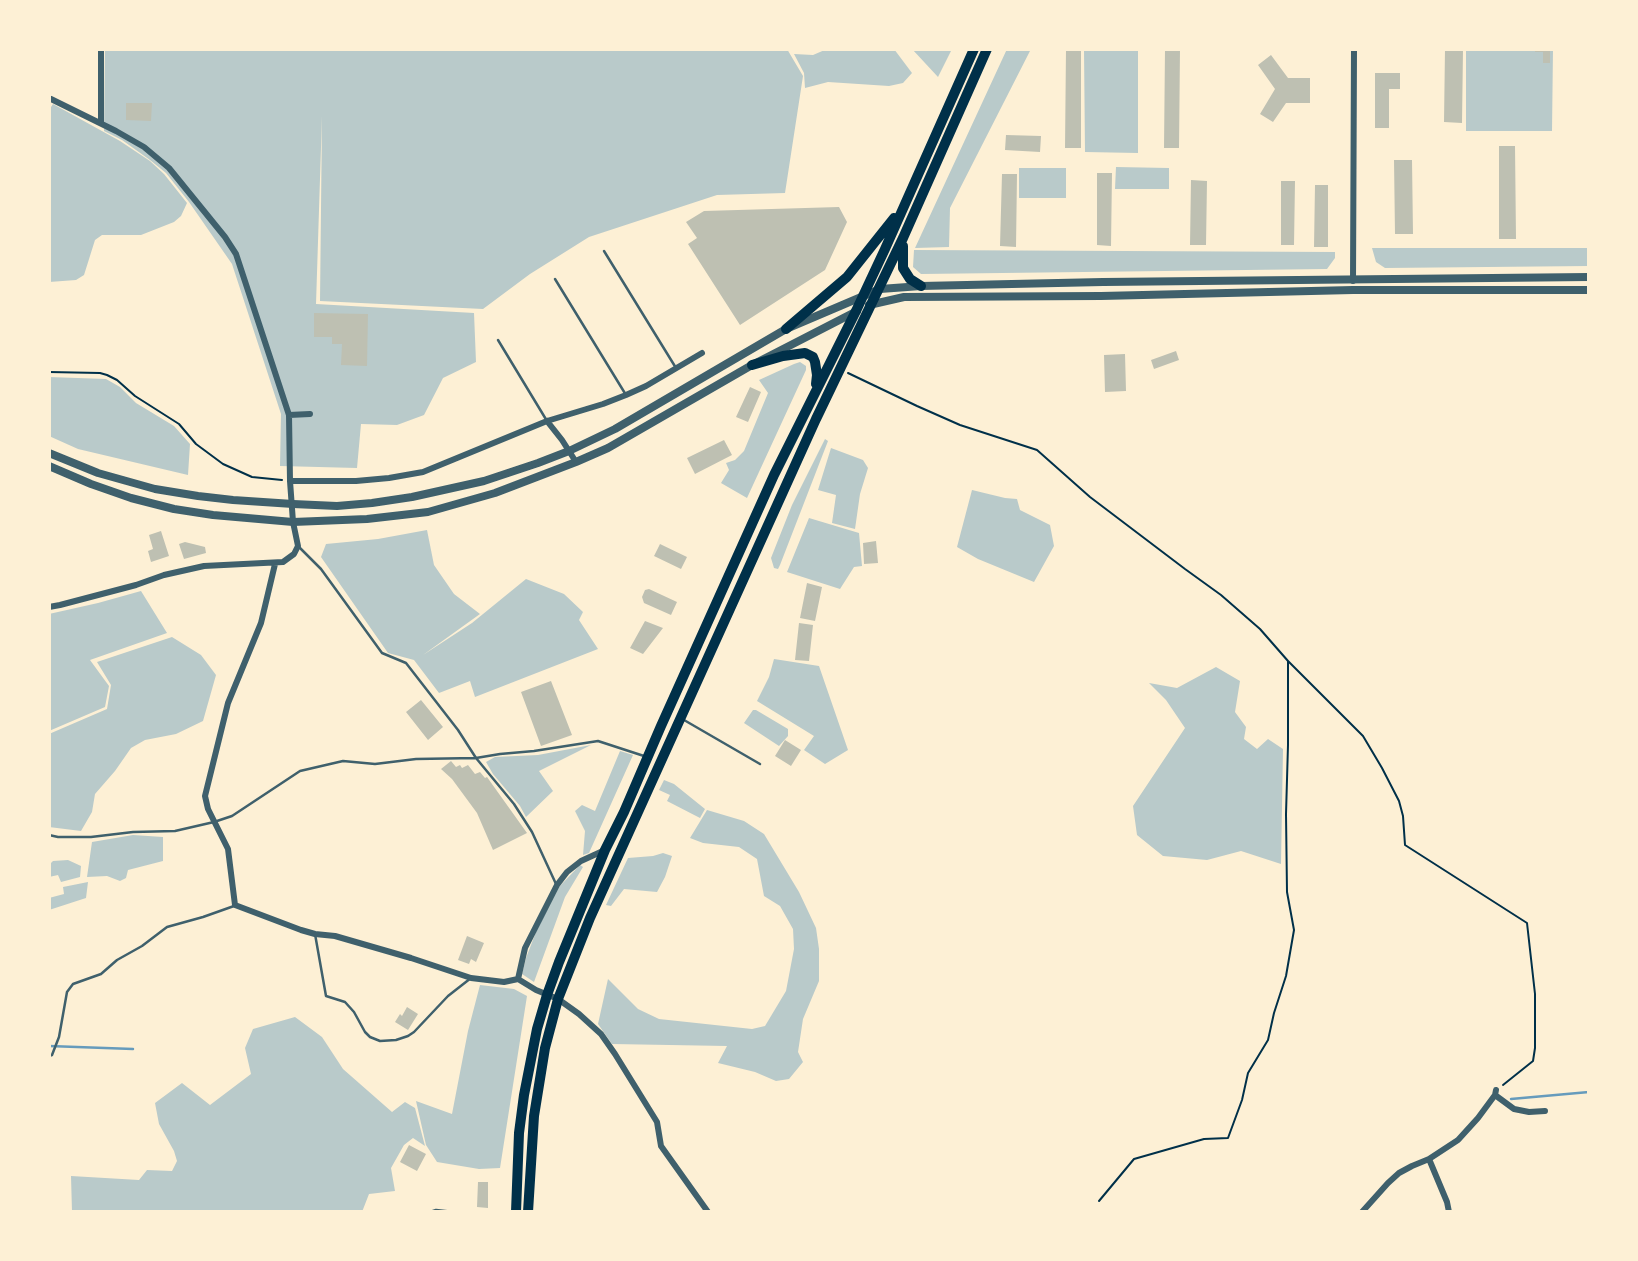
<!DOCTYPE html>
<html>
<head>
<meta charset="utf-8">
<style>
	body { margin:0 }
	#map { position:relative; width:1638px; height:1261px; overflow:hidden; background:#fdf0d5; font-family:Lato,sans-serif }
	canvas { display:block }
	.frame { position:absolute; inset:0; border:51px solid #fdf0d5; pointer-events:none }
</style>
</head>
<body>
<div id="map">
<canvas width="1638" height="1261"></canvas>
<div class="frame"></div>
</div>
<script>
const context = document.querySelector('canvas').getContext('2d');
context.lineJoin = 'round';
function paint(path, color) { context.fillStyle = color; context.fill(path, 'evenodd'); }
const poly = rows => new Path2D(rows.map(r => 'M' + r).join(''));
function trace(path, color, width, dash) { context.strokeStyle = color; context.lineWidth = width; context.lineCap = dash ? 'butt' : 'round'; context.setLineDash(dash || []); context.stroke(path); }
paint(poly([
	[105,49,787,49,803,76,785,193,717,195,589,237,530,274,483,309,320,301,322,116,316,304,474,313,476,362,443,378,424,415,397,425,361,424,357,468,280,466,281,414,232,264,189,202,166,173,150,160,122,140,104,131],
	[827,49,894,49,912,73,903,83,889,86,828,82,805,88,804,73,794,54,813,55],
	[912,49,952,49,938,77],
	[1007,49,1031,49,950,208,949,247,915,248],
	[1084,49,1138,49,1138,153,1085,152],
	[1466,49,1553,49,1552,131,1466,131],
	[53,104,120,141,150,161,164,174,187,203,181,216,174,222,141,235,102,235,95,240,84,275,76,280,49,282,49,110],
	[1116,167,1169,168,1169,189,1115,189],
	[1019,168,1066,168,1066,198,1019,198],
	[1372,248,1589,248,1589,266,1385,268,1376,262],
	[914,250,1335,252,1335,258,1327,269,921,274,913,267],
	[800,362,806,366,806,370,747,498,721,483,729,470,726,463,735,460,744,451,768,393,759,380,794,364],
	[49,377,106,379,120,387,136,403,174,426,190,444,188,475,78,449,49,436],
	[825,439,828,441,780,565,778,569,774,568,771,558,792,505],
	[831,448,863,460,868,468,860,494,855,529,832,523,836,495,818,490],
	[972,490,1005,498,1017,499,1020,510,1050,525,1054,546,1034,582,978,559,957,547],
	[809,518,859,533,862,566,854,567,840,589,787,572],
	[427,530,434,565,454,594,480,614,423,655,472,623,526,579,564,594,583,612,579,620,598,649,475,697,470,681,439,693,414,660,388,653,321,557,326,544,378,539],
	[141,591,167,633,90,660,109,686,105,707,49,731,49,614,98,603],
	[172,637,201,655,216,675,203,721,176,734,145,740,131,748,115,771,95,794,92,812,81,831,49,827,49,734,107,709,111,685,97,662],
	[774,659,819,666,848,750,825,764,804,750,814,736,757,701,769,677],
	[1216,667,1240,681,1235,712,1246,727,1244,739,1257,749,1268,739,1283,749,1281,864,1241,851,1207,860,1163,856,1137,835,1133,806,1185,728,1166,700,1149,683,1177,688],
	[753,710,756,710,788,729,788,736,779,746,744,723],
	[591,745,539,771,553,791,526,817,520,806,493,774,486,762,495,757,538,755],
	[620,751,633,755,589,853,583,855,585,831,575,811,582,805,595,811],
	[664,780,674,784,705,809,700,818,667,801,670,795,659,790],
	[707,810,744,821,764,834,799,892,816,928,819,949,819,981,803,1019,798,1052,803,1062,789,1079,776,1081,755,1072,718,1063,727,1046,612,1044,598,1024,608,979,638,1009,659,1019,752,1029,765,1026,786,991,794,949,793,929,780,906,764,896,757,859,739,847,703,843,690,838],
	[133,835,163,837,163,861,128,870,126,878,120,881,107,876,87,877,92,842],
	[663,853,672,856,665,877,657,892,624,889,611,906,606,905,628,858,653,856],
	[68,860,81,866,80,877,61,882,58,875,49,877,49,865,53,861],
	[580,865,583,867,565,897,534,982,522,974,526,958,536,932,559,887],
	[88,882,86,898,49,910,49,898,64,894,63,887],
	[480,985,514,989,527,996,500,1168,479,1169,437,1162,426,1145,416,1101,452,1114,468,1031],
	[295,1017,322,1037,343,1069,392,1112,405,1102,415,1108,425,1146,413,1138,404,1145,391,1168,395,1191,369,1194,362,1212,72,1212,71,1176,139,1180,147,1170,172,1171,177,1161,174,1151,159,1124,155,1103,182,1083,210,1105,251,1074,245,1048,253,1029]
]), '#b9caca');
trace(poly([
	[49,1046,133,1049],
	[1511,1099,1589,1092]
]), '#669bbc', 2.5);
paint(poly([
	[1066,49,1081,49,1081,148,1065,148],
	[1165,49,1180,49,1179,148,1164,148],
	[1445,49,1463,49,1462,123,1444,122],
	[1535,49,1550,49,1550,63,1543,63,1543,52,1535,52],
	[1271,55,1288,78,1310,78,1310,103,1286,103,1273,122,1260,114,1275,89,1258,65],
	[1375,73,1400,73,1400,89,1389,89,1389,128,1375,128],
	[126,103,152,103,151,121,126,120],
	[1006,135,1041,136,1040,152,1005,150],
	[1499,146,1515,146,1516,239,1499,239],
	[1394,160,1412,160,1413,234,1395,234],
	[1097,173,1112,173,1111,246,1097,245],
	[1002,174,1017,174,1016,247,1000,246],
	[1191,180,1207,181,1206,245,1190,245],
	[1281,181,1295,181,1294,245,1281,245],
	[1315,185,1328,185,1328,247,1314,247],
	[839,207,847,222,825,270,740,325,688,244,697,238,686,222,704,211],
	[314,313,368,314,367,366,341,365,342,344,332,344,332,337,314,337],
	[1176,351,1179,360,1154,369,1151,360],
	[1125,354,1126,391,1105,392,1104,355],
	[750,387,761,392,748,422,736,417],
	[724,440,732,455,695,474,687,458],
	[161,531,169,556,151,562,148,551,153,549,149,535],
	[876,541,878,563,864,564,863,543],
	[185,542,205,547,206,553,184,559,179,544],
	[660,544,687,557,681,569,654,556],
	[807,583,822,587,815,621,800,618],
	[649,589,677,602,671,615,644,603,642,597,645,590],
	[645,621,663,628,643,654,630,648],
	[799,623,813,625,809,661,795,660],
	[551,681,572,735,541,746,521,692],
	[421,700,443,727,428,740,406,712],
	[785,740,801,750,791,766,775,756],
	[451,761,456,767,460,765,462,768,468,765,475,774,480,772,485,778,487,777,527,833,493,850,477,813,452,779,441,769],
	[467,936,484,943,476,962,471,959,469,964,458,960],
	[407,1007,418,1014,408,1030,395,1022,400,1014,402,1016],
	[409,1145,426,1154,417,1171,400,1162],
	[478,1182,488,1182,488,1208,477,1207]
]), '#bec0b2');
trace(poly([
	[49,372,100,373,107,375,117,380,135,396,179,424,196,444,223,464,252,477,282,480],
	[848,373,917,406,960,425,1037,450,1090,497,1185,569,1221,595,1260,629,1288,661,1288,745,1286,814,1287,892,1294,930,1286,976,1274,1013,1268,1040,1248,1073,1242,1100,1228,1138,1204,1139,1134,1159,1099,1201],
	[1288,661,1363,736,1382,768,1399,801,1403,816,1405,845,1527,923,1535,994,1535,1048,1533,1061,1503,1085]
]), '#003049', 2);
trace(poly([
	[604,251,676,368],
	[555,279,626,395],
	[498,340,547,421],
	[298,546,321,569,382,653,406,663,458,730,476,758,514,804,532,832,556,884],
	[684,720,760,764],
	[49,835,58,837,91,837,133,832,175,831,214,822,232,816,300,771,343,761,375,764,416,759,476,758,500,754,534,751,598,741,644,756],
	[315,934,326,996,345,1002,354,1012,365,1032,370,1037,380,1041,396,1040,408,1036,414,1032,448,996,471,978],
	[49,1056,52,1055,59,1037,67,992,73,984,101,974,117,960,142,946,167,927,203,917,234,906],
	[430,1212,436,1210,454,1212]
]), '#3f606c', 2.5);
trace(poly([
	[101,49,101,123],
	[1353,281,1354,49],
	[289,415,310,414],
	[547,421,562,440,576,462],
	[290,481,356,481,389,478,423,472,547,421,603,404,626,395,646,386,702,353],
	[275,564,261,623,228,703,205,796,208,809,228,849,235,905,301,930,315,934,335,936,411,958,471,978,504,982,518,979,536,990,558,999,579,1014,601,1034,615,1054,657,1122,661,1146,708,1212],
	[49,607,60,605,136,585,164,575,204,566,283,562,294,554,298,546,293,522,290,481,289,415,236,254,225,237,169,168,144,147,116,131,51,99],
	[518,979,525,948,557,885,567,872,581,861,605,850],
	[1495,1095,1514,1109,1529,1112,1545,1111],
	[1429,1159,1447,1202,1449,1212],
	[1362,1212,1388,1183,1399,1173,1412,1166,1429,1159,1458,1140,1478,1118,1495,1095,1496,1090]
]), '#3f606c', 6);
trace(poly([
	[869,305,904,297,1101,296,1353,290,1589,290],
	[49,453,98,473,155,489,198,496,233,500,293,504,337,506,372,503,412,497,484,481,538,463,569,451,615,429,786,329,880,289,921,286,1103,282,1589,277],
	[49,466,91,484,131,498,174,509,213,515,293,522,367,519,428,512,495,493,576,462,608,448,752,365,857,311]
]), '#3f606c', 8);
trace(poly([
	[903,246,903,268,910,279,921,286],
	[786,329,847,277,894,218],
	[752,365,783,356,805,353,813,357,815,362,817,375,816,384],
	[516,1212,519,1133,524,1095,537,1029,547,995,559,962,605,850,624,812,661,726,774,475,856,311,885,249,974,49],
	[528,1212,534,1116,545,1048,558,999,590,918,816,419,903,238,987,49]
]), '#003049', 10);
</script>
</body>
</html>
